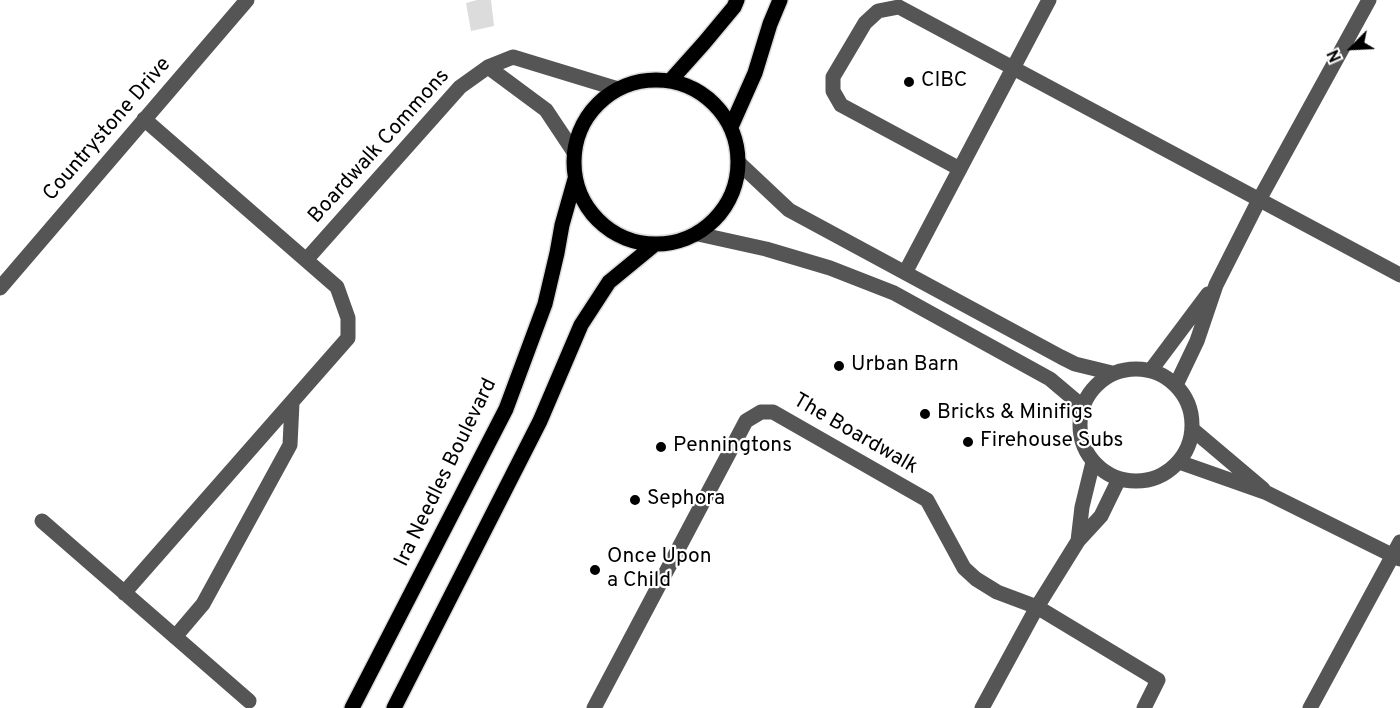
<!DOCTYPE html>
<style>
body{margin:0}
#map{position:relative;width:1400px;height:708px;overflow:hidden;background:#fff;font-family:Overpass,sans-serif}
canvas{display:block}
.north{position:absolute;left:1322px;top:18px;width:60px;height:60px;-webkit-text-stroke:4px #fff;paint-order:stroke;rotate:246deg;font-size:16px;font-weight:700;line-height:24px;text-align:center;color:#000}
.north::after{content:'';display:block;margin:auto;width:21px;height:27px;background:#000;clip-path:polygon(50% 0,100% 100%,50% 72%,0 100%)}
</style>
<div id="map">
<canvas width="1400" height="708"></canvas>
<div class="north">N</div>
</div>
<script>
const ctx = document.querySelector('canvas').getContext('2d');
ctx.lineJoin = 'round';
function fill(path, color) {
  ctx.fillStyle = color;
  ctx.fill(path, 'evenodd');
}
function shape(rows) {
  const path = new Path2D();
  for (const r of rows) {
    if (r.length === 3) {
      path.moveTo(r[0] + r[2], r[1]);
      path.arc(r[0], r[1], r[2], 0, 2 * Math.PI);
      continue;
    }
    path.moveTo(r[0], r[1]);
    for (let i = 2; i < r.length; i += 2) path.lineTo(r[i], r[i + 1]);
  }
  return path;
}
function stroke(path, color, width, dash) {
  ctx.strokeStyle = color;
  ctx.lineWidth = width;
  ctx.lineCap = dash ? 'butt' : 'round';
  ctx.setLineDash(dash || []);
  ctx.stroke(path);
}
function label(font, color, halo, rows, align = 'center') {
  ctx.font = font + ' Overpass,sans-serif';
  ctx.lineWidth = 4.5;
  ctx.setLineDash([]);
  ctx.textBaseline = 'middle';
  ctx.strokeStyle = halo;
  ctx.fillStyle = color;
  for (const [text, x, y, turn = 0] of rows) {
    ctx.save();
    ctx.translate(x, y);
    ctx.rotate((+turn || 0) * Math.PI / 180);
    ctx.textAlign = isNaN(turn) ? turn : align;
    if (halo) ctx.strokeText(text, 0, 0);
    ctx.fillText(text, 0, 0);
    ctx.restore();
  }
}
const green = shape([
 [477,0,491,0,494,26,471,31,466,3]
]);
const minor = shape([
 [488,67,546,110,574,152],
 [739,163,789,210,1061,357,1075,364,1112,373],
 [960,169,841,105,833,91,833,77,865,23,878,11,899,7,1400,275],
 [698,234,766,249,830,268,894,293,1050,379,1082,406],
 [306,260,460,87,488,67,513,57,618,89],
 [906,271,1049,0],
 [0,288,247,0],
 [1136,425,56],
 [1151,370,1208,294],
 [1176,385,1197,341,1216,285,1259,200,1369,0],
 [1192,429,1263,489],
 [1179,462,1267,493,1400,559],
 [42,521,249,701],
 [1078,541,1082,507,1093,462],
 [124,593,348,338,348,318,337,287,144,119],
 [175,637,203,604,290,445,292,403],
 [594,708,746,421,761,412,773,412,927,500,964,568,976,579,997,592,1037,607,1158,680,1144,708],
 [982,708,1037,607,1078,541,1101,516,1119,479],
 [1310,708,1400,542]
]);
const major = shape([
 [656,162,82],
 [670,81,704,43,734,7,737,0],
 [731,127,755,73,770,24,780,0],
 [352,708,506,409,545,304,557,253,562,225,575,179],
 [394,708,540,421,581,325,609,282,654,245]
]);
const markers = [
 [909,82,6,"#000"],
 [839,366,6,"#000"],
 [925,414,6,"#000"],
 [968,442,6,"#000"],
 [661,447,6,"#000"],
 [635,500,6,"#000"],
 [595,570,6,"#000"]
];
const poiNames = [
 ["CIBC",921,82],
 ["Urban Barn",851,366],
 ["Bricks & Minifigs",937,414],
 ["Firehouse Subs",980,442],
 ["Penningtons",673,447],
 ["Sephora",647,500],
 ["Once Upon",607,558],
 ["a Child",607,582]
];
const streetNames = [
 ["Countrystone Drive",108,130,-49],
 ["Boardwalk Commons",380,147,-48],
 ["The Boardwalk",855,435,30],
 ["Ira Needles Boulevard",447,473,-64]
];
fill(green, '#dcdcdc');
stroke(major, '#dbdbdb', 18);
stroke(minor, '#555', 15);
stroke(major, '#000', 15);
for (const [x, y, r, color] of markers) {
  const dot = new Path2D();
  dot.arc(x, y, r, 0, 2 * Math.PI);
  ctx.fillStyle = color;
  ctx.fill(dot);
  stroke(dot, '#fff', 2);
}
label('21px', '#000', '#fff', poiNames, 'left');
label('21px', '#000', '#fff', streetNames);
</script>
